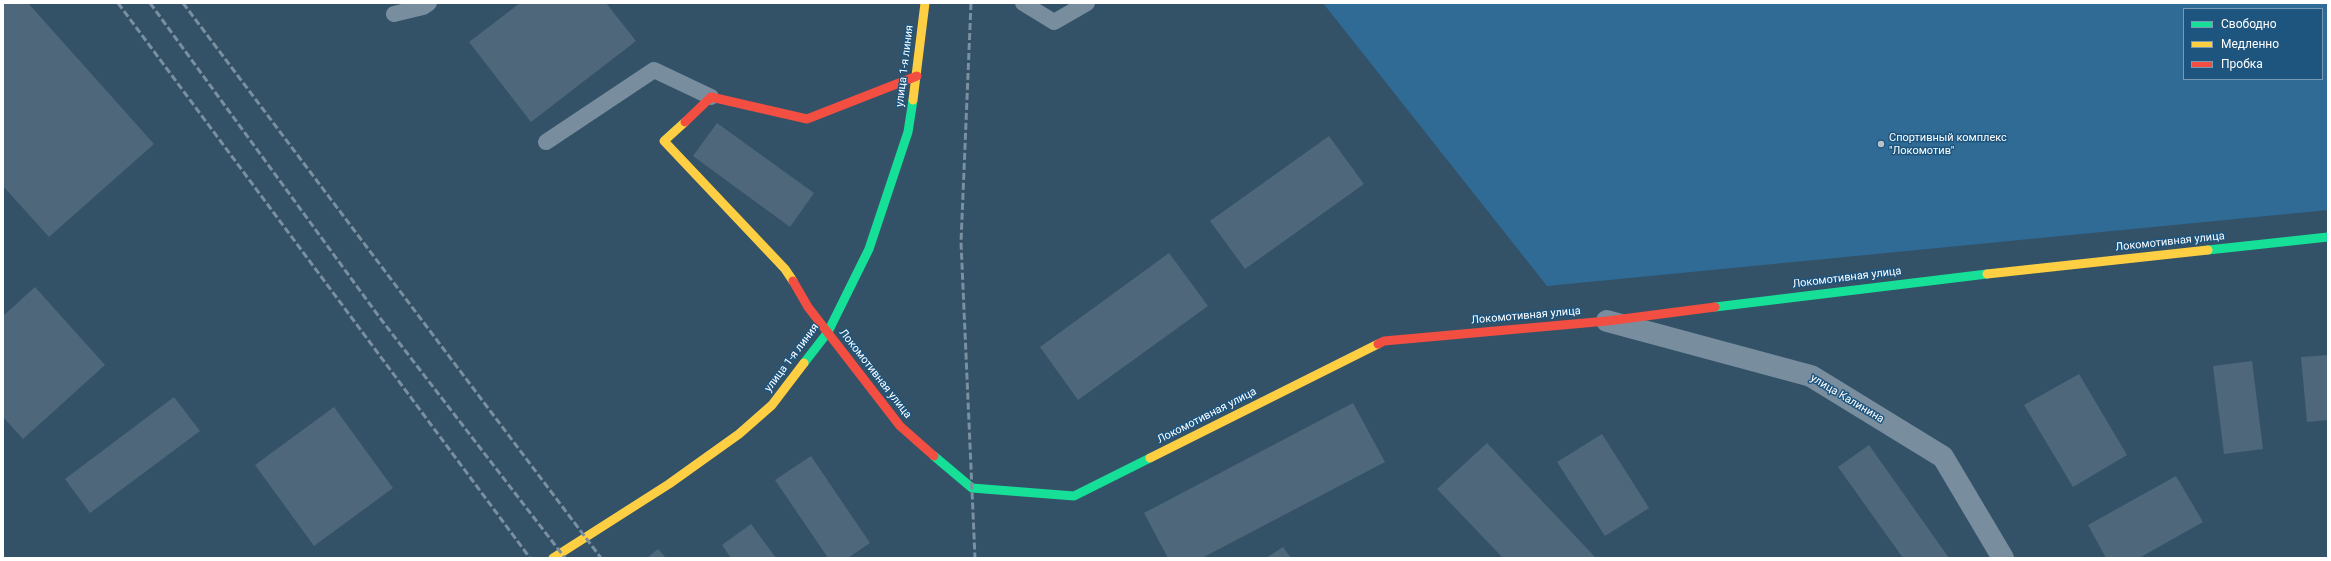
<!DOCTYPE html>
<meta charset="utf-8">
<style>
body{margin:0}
#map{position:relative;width:2331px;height:561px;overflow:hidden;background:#335268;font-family:Roboto,sans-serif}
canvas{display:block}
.frame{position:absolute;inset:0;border:4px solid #fff;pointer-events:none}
.legend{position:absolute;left:2183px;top:8px;width:140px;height:72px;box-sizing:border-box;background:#1d557e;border:1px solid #7799b2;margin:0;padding:5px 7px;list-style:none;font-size:12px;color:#fff}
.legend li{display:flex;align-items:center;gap:8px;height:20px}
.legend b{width:20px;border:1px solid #7799b2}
</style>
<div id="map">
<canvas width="2331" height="561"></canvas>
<div class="frame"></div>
<ul class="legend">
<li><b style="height:5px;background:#16e098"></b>Свободно</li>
<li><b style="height:5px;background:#ffcf43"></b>Медленно</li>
<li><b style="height:5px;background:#f24e42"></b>Пробка</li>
</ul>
</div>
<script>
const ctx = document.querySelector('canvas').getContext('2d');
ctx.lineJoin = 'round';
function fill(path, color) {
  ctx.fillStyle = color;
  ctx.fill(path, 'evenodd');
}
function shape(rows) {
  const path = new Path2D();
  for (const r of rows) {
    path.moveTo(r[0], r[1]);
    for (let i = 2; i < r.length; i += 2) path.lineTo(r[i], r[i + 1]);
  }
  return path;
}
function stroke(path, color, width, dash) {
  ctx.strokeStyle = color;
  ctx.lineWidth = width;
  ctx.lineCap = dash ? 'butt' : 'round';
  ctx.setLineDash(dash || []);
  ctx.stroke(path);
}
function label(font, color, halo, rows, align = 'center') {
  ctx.font = font + ' Roboto,sans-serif';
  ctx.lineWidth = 3;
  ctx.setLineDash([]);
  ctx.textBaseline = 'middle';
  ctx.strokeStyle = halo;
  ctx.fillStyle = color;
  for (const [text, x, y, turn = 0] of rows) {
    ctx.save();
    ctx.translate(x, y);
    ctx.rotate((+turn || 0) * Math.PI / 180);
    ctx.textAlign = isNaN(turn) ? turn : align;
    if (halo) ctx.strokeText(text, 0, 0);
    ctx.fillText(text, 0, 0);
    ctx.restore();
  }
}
const green = shape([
 [1323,3,2328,3,2328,210,1547,286],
 [2184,9,2322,9,2322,79,2184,79]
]);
const building = shape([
 [3,3,28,3,154,144,49,237,3,186],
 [520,3,606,3,636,41,531,122,469,42],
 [717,123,814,193,790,227,693,156],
 [1329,136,1364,184,1245,269,1210,221],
 [1169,253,1208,306,1078,400,1040,347],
 [35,287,105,365,23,439,3,417,3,316],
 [2328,355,2328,420,2307,422,2301,357],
 [2252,361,2263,449,2224,454,2213,366],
 [2079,374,2127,455,2073,487,2024,405],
 [174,397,200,431,90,513,65,479],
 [1353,403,1385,462,1202,558,1168,558,1144,513],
 [334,407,393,488,314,546,255,465],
 [1602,434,1649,508,1605,536,1557,462],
 [1487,443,1596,558,1503,558,1437,489],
 [1869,445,1949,558,1903,558,1838,467],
 [811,456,870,543,848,558,828,558,775,480],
 [2176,476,2203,522,2139,558,2106,558,2088,525],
 [751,524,776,558,731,558,722,545],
 [1283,547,1291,558,1266,558],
 [658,549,666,558,647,558]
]);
const lane = shape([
 [1023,3,1054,22,1087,3],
 [394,14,423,7,429,3],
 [546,142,654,70,711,97]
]);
const street = shape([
 [1607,321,1811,376,1943,457,2003,558]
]);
const fast = shape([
 [2208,250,2328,237],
 [1715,307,1987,274],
 [804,363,828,332,869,249,908,132,913,100],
 [934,456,972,488,1074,496,1150,458]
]);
const slow = shape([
 [913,100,925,3],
 [685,122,664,141,785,269,793,281],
 [1987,274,2208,250],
 [1150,458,1378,344],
 [553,558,669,484,739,434,772,405,804,363]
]);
const jam = shape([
 [685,122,711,97,807,119,917,76],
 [793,281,808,307,900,426,934,456],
 [1378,344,1384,341,1607,321,1715,307]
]);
const rail = shape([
 [118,3,530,558],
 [150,3,380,318,565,558],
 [183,3,601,558],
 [971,3,961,242,975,558]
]);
const markers = [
 [1881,144,4,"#b8c2ca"]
];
const streetNames = [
 ["улица 1-я линия",905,66,-83],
 ["Локомотивная улица",2170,242,-6],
 ["Локомотивная улица",1847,278,-7],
 ["Локомотивная улица",1526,316,-5],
 ["улица 1-я линия",792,358,-53],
 ["Локомотивная улица",875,374,52],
 ["улица Калинина",1847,399,31],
 ["Локомотивная улица",1207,416,-27]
];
const poiNames = [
 ["Спортивный комплекс",1889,138],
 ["\"Локомотив\"",1889,151]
];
fill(green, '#306b96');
fill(building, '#4e677a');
stroke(lane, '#788e9f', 16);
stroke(street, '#788e9f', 22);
stroke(fast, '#16e098', 9);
stroke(slow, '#ffcf43', 9);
stroke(jam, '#f24e42', 9);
stroke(rail, '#7a8f9f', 3, [7, 3]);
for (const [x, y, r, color] of markers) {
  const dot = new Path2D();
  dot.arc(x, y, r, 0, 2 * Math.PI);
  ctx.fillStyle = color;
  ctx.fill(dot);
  stroke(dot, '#1d557e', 1.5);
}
label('11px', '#fff', '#1d557e', streetNames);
label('11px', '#fff', '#1d557e', poiNames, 'left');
</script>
